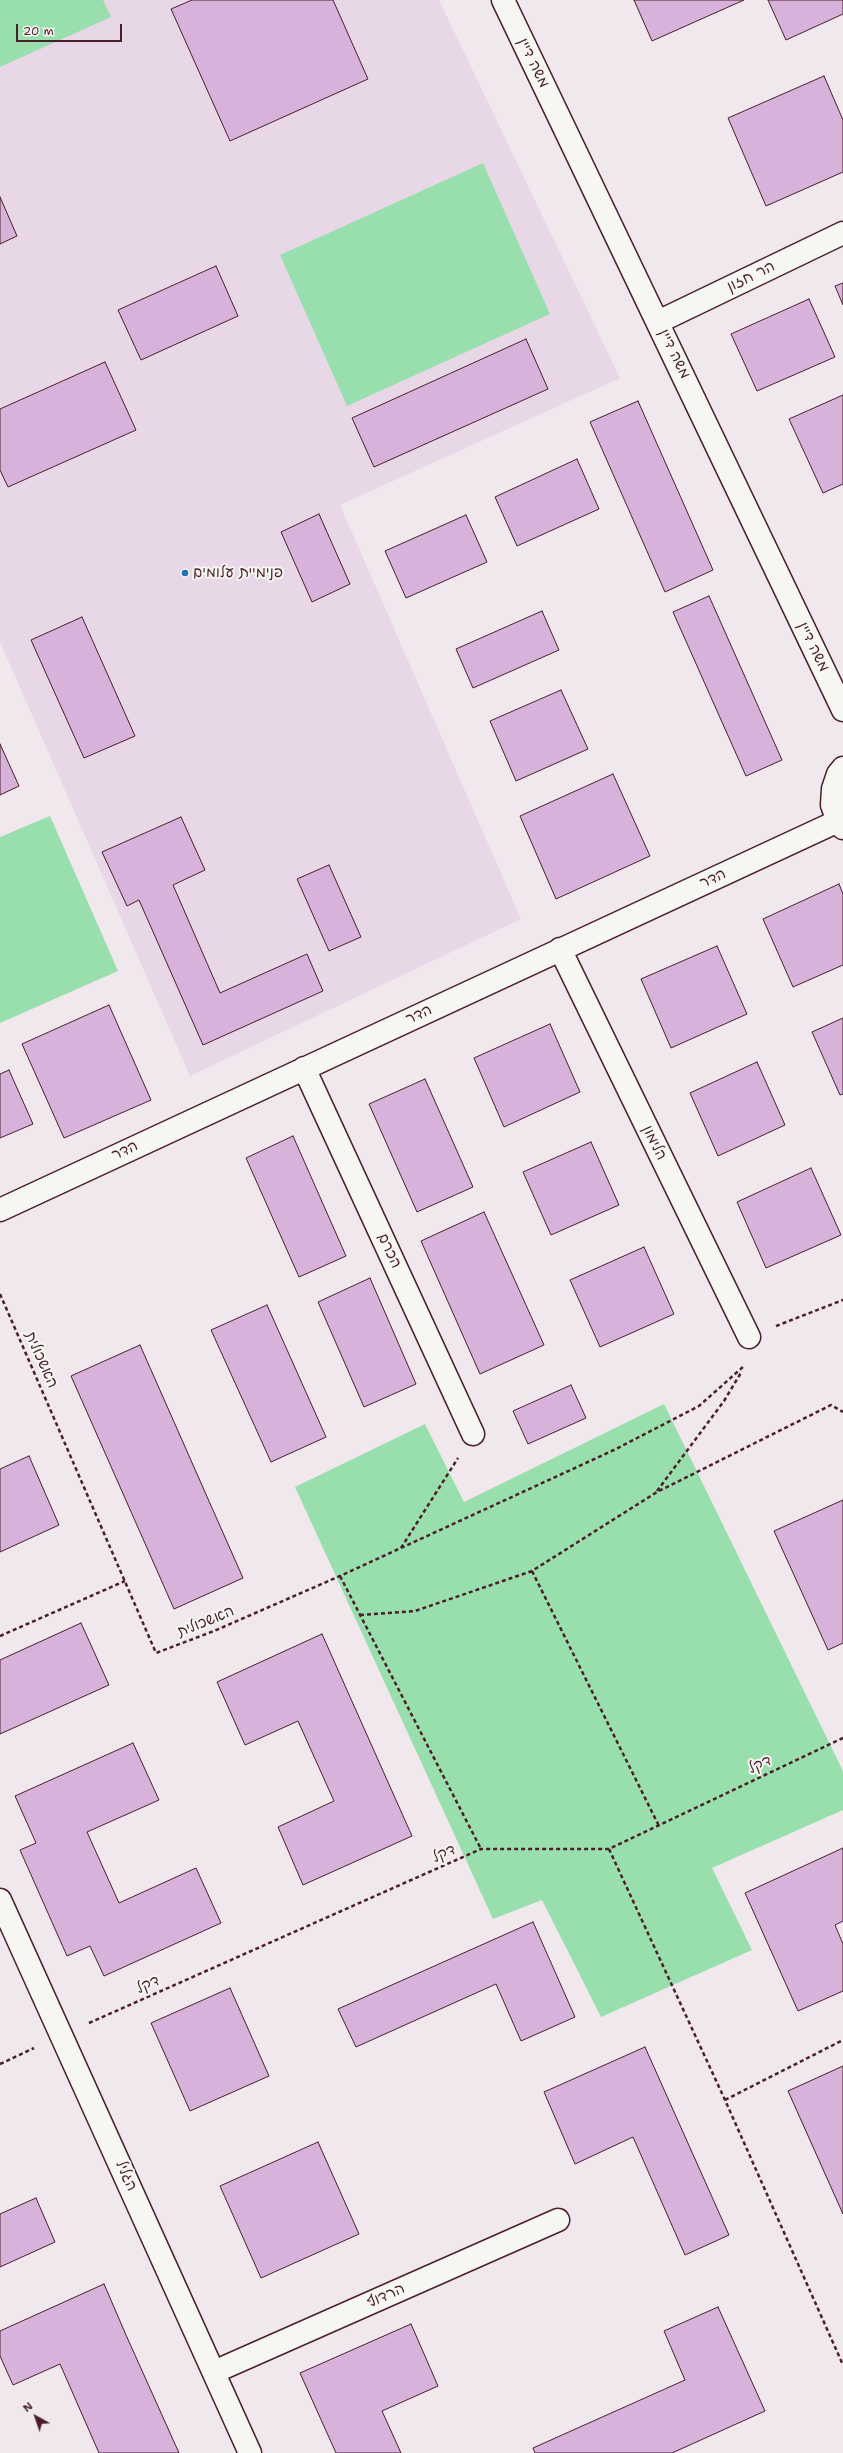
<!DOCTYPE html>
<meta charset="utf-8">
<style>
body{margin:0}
#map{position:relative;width:843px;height:2453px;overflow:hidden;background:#f0e8ed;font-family:"Shantell Sans",sans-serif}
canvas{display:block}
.north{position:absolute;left:16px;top:2397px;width:40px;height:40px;-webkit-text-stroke:3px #f6f6f2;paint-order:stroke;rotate:320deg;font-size:11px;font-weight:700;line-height:16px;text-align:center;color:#4a1f2b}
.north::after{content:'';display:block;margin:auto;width:14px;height:18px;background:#4a1f2b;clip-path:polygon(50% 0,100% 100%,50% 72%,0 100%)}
.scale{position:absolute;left:16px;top:24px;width:106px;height:18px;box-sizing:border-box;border:2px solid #4a1f2b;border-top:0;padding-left:5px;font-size:12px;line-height:14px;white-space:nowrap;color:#4a1f2b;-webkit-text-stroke:3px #f6f6f2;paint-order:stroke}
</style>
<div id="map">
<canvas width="843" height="2453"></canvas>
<div class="north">N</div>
<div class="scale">20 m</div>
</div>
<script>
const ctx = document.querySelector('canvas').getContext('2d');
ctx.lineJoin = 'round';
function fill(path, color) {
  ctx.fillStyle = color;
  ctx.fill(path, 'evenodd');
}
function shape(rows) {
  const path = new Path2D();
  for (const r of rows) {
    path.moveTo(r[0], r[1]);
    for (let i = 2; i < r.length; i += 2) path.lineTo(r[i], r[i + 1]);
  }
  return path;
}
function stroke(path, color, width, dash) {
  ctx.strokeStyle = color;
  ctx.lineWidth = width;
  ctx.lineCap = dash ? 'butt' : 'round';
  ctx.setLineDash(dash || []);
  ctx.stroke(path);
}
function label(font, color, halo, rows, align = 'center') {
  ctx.font = font + ' "Shantell Sans","Playpen Sans Hebrew",sans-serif';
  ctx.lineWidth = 4;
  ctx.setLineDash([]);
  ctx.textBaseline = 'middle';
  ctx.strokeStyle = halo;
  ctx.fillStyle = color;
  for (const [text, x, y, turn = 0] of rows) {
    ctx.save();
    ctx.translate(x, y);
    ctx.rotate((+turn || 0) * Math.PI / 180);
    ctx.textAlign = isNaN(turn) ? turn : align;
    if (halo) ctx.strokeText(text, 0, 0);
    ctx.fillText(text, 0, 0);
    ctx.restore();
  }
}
const built = shape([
 [0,0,439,0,620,378,340,505,521,919,190,1076,0,642]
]);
const green = shape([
 [0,0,103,0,111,17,0,67],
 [483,163,550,314,347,406,280,255],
 [50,816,118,971,0,1023,0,837],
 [664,1404,843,1771,843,1810,712,1868,752,1950,601,2017,542,1900,493,1919,295,1487,425,1424,464,1502]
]);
const building = shape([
 [192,0,333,0,368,79,230,141,171,9,192,0],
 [634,0,744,0,652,41,634,0],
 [768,0,843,0,843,14,786,40,768,0],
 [824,76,843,120,843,172,766,206,728,118,824,76],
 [0,197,17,236,0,244,0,197],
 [216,266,238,316,141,360,118,310,216,266],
 [843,283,843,305,835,286,843,283],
 [809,299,835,357,757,391,731,334,809,299],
 [526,339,548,389,374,467,352,418,526,339],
 [105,362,136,430,8,487,0,470,0,409,105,362],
 [843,395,843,484,823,493,789,419,843,395],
 [638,401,713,570,665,592,590,422,638,401],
 [577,459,599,509,517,546,495,497,577,459],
 [319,514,350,584,312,602,281,532,319,514],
 [466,515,487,562,406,598,385,551,466,515],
 [709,596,782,760,746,776,673,612,709,596],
 [542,611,559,650,473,688,456,649,542,611],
 [82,617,135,736,84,758,31,640,82,617],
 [561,690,588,749,516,781,490,721,561,690],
 [0,744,19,786,0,795,0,744],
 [613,774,650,856,556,899,520,816,613,774],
 [181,817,205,870,173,885,220,993,307,954,323,991,203,1045,139,900,127,906,102,852,181,817],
 [329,865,361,937,329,951,297,879,329,865],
 [839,884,843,894,843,965,793,987,763,919,839,884],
 [717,946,747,1014,671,1048,641,979,717,946],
 [109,1005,151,1100,64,1138,22,1044,109,1005],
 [843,1018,843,1094,840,1095,812,1032,843,1018],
 [550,1024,580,1092,504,1127,474,1058,550,1024],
 [757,1062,785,1125,718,1156,690,1093,757,1062],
 [9,1070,33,1124,0,1138,0,1074,9,1070],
 [425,1079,473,1187,417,1212,369,1104,425,1079],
 [293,1136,346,1256,299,1277,246,1158,293,1136],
 [591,1142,619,1205,551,1235,523,1172,591,1142],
 [811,1168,841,1235,766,1268,737,1202,811,1168],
 [484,1212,544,1345,480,1374,421,1241,484,1212],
 [644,1247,674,1314,600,1347,570,1280,644,1247],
 [370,1278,416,1384,364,1407,318,1302,370,1278],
 [267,1305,326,1437,271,1462,211,1330,267,1305],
 [140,1345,243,1578,174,1609,71,1376,140,1345],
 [571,1385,586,1418,528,1444,513,1411,571,1385],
 [29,1456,59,1525,0,1552,0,1469,29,1456],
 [843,1500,843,1643,828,1650,774,1531,843,1500],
 [81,1623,109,1685,0,1734,0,1660,81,1623],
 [322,1634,412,1836,303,1885,278,1827,334,1801,298,1721,245,1745,217,1682,322,1634],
 [133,1743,159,1800,87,1832,119,1903,196,1868,221,1923,104,1976,90,1946,67,1956,20,1850,36,1843,15,1796,133,1743],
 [843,1848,843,1921,835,1925,843,1944,843,1991,798,2011,745,1893,843,1848],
 [533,1922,575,2017,521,2041,496,1984,356,2047,338,2009,533,1922],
 [230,1988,269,2076,190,2111,151,2023,230,1988],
 [645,2047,729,2235,685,2255,633,2137,575,2164,544,2092,645,2047],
 [843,2066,843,2214,788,2091,843,2066],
 [318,2142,359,2234,261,2278,220,2186,318,2142],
 [36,2198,55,2242,0,2267,0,2214,36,2198],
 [104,2284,126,2335,179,2453,99,2453,60,2364,13,2385,0,2356,0,2331,104,2284],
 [718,2307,765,2411,672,2453,535,2453,533,2448,685,2380,664,2331,718,2307],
 [411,2324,438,2386,382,2411,401,2453,336,2453,300,2373,411,2324]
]);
const path = shape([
 [0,1294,156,1653,214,1631,340,1576,614,1450,699,1406,744,1366],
 [776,1326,843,1300],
 [657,1491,724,1401,742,1371],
 [401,1548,458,1458],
 [532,1571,659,1826],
 [340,1576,481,1849],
 [360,1615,415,1611,532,1571,657,1492,831,1405,843,1412],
 [0,1636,125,1581],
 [609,1849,725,2100,843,2365],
 [89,2023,481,1849,609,1849,843,1738],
 [0,2064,34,2048],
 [725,2100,843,2040]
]);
const minor = shape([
 [503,0,843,710],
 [658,322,843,233],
 [843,768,838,774,833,789,832,805,838,821,843,828],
 [560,949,749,1337],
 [304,1068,473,1434],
 [0,1210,838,821],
 [0,1900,250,2453],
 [214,2372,558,2220]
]);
const markers = [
 [185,573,4,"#1f6fb2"]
];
const streetNames = [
 ["משה דיין",533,63,64],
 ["הר חזון",751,277,-26],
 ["משה דיין",674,354,64],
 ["משה דיין",813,647,64],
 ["הדר",713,879,-25],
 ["הדר",419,1015,-25],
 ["הלימון",654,1143,64],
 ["הדר",125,1151,-25],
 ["הכרם",389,1251,65],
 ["האשכולית",41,1360,66],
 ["האשכולית",206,1622,-22],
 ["דקל",760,1765,-25],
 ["דקל",444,1854,-24],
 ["דקל",148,1985,-24],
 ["הגליל",126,2176,66],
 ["הרדוף",386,2296,-24]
];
const poiNames = [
 ["פנימיית עלומים",193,573]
];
fill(built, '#e8d8e7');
fill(green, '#99dfad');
fill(building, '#d7b2da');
stroke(building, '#4a1f2b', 1);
stroke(minor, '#4a1f2b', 25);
stroke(path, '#4a1f2b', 2.5, [4, 3]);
stroke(minor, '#f6f6f2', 22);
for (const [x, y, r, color] of markers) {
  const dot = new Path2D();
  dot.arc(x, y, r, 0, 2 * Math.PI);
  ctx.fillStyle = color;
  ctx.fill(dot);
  stroke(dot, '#f6f6f2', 1.5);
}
label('15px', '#4a1f2b', '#f6f6f2', streetNames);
label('15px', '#4a1f2b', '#f6f6f2', poiNames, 'left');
</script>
